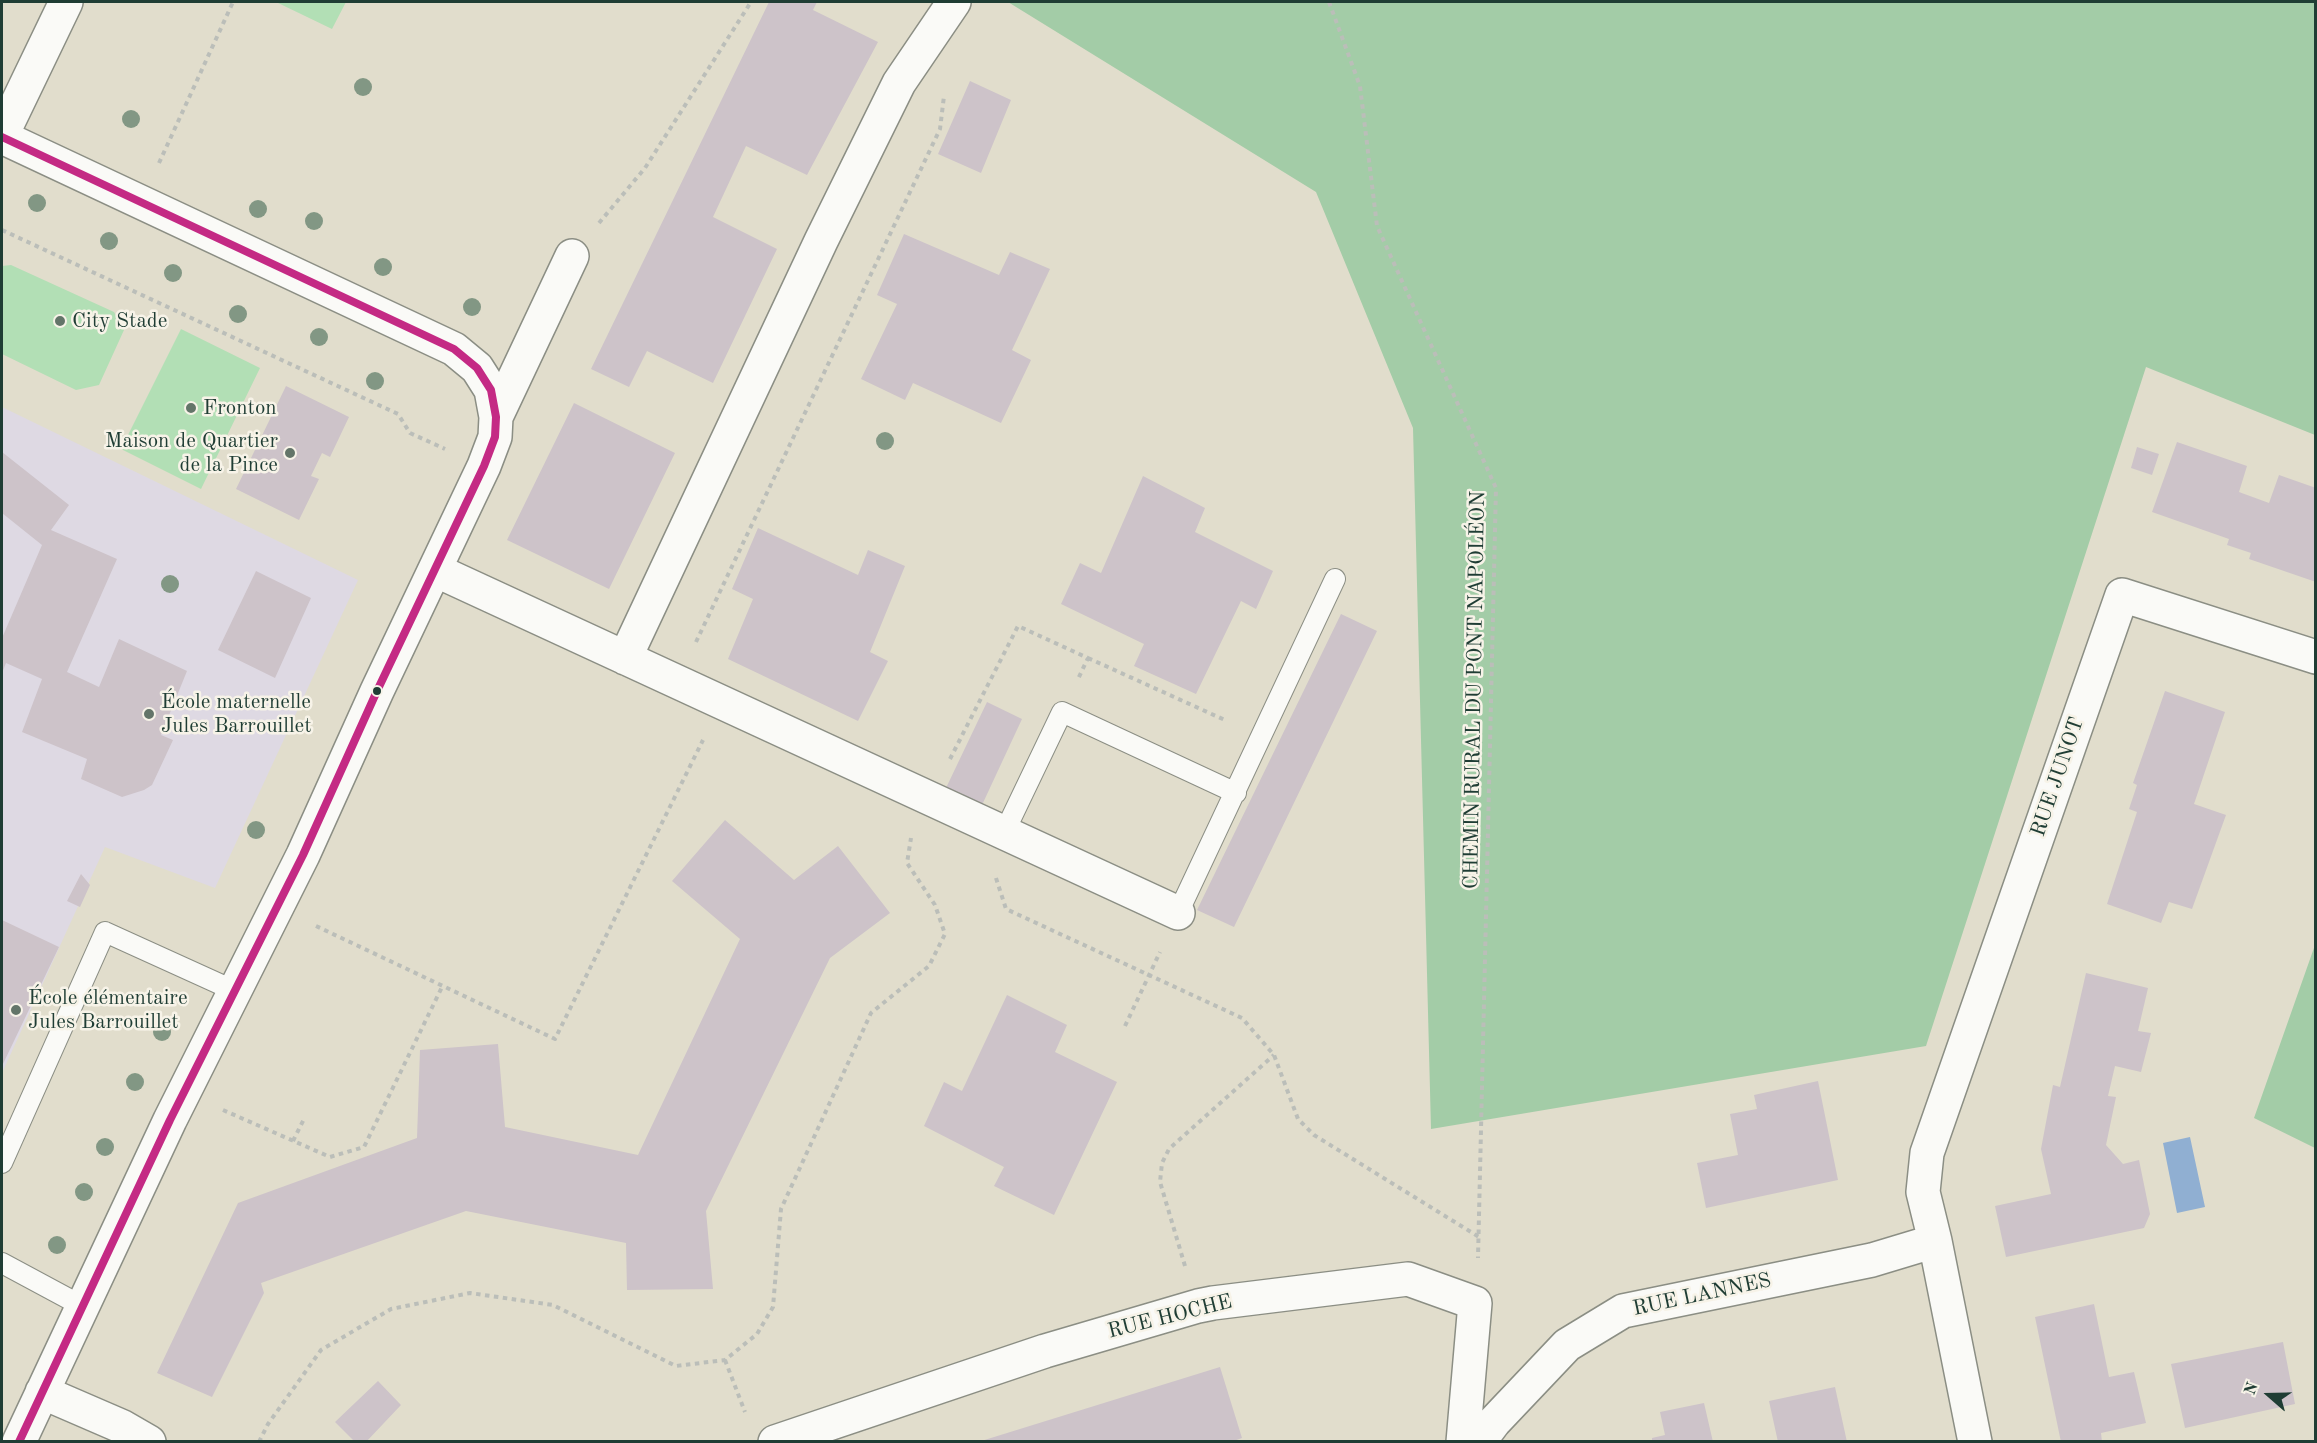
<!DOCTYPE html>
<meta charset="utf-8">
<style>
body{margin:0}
#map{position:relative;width:2317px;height:1443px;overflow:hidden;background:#e1ddcc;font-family:"Old Standard TT",serif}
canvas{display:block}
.frame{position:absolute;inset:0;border:3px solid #1f3d34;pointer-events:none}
.north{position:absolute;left:2239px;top:1365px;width:60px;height:60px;-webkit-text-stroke:4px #f7f3e8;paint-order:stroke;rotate:290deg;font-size:16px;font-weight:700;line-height:24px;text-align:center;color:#1f3d34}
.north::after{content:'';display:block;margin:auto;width:21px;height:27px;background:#1f3d34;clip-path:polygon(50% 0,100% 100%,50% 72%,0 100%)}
</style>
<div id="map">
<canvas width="2317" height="1443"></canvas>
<div class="frame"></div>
<div class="north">N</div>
</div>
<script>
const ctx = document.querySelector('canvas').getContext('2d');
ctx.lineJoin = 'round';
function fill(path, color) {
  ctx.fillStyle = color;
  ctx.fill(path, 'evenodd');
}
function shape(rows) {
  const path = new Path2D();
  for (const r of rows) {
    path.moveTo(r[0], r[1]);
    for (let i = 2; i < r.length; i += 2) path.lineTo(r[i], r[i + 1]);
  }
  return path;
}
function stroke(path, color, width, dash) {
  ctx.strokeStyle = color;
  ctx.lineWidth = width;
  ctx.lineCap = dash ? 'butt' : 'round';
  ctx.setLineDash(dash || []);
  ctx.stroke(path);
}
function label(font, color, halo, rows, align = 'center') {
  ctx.font = font + ' "Old Standard TT",serif';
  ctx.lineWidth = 5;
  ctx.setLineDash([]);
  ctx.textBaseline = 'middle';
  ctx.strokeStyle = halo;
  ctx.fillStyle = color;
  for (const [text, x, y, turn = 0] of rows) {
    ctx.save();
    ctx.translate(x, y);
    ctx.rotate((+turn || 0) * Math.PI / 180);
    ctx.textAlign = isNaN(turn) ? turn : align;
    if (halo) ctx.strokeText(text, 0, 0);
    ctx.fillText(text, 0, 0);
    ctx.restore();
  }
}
const built = shape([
 [2,407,358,580,215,888,105,847,2,1073]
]);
const green = shape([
 [276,2,346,2,332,29],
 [11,265,114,312,124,330,99,385,76,390,2,354,2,266],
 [181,329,260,368,201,489,121,449]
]);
const forest = shape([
 [1008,2,2315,2,2315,435,2146,367,1926,1046,1431,1129,1413,428,1316,192],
 [2315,945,2315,1148,2254,1118]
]);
const water = shape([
 [2190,1137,2205,1207,2177,1213,2163,1143]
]);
const building = shape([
 [769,2,817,2,813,10,878,42,807,175,746,146,713,217,777,249,713,383,647,351,629,387,591,369],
 [970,81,1011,100,981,173,938,154],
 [904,234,999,275,1010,252,1050,269,1012,350,1031,360,1001,423,913,383,905,400,861,379,897,304,877,295],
 [286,386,349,417,330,457,322,453,311,476,319,479,299,520,236,489],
 [574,403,675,453,609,589,507,540],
 [2177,442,2247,466,2239,492,2269,503,2279,475,2316,488,2316,582,2249,559,2251,553,2227,545,2229,539,2152,512],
 [2137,447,2159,454,2152,475,2131,468],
 [2,452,69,505,51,530,117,559,67,672,99,687,119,639,187,671,161,735,173,740,152,785,144,790,122,797,81,779,87,759,22,732,42,679,6,663,2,673,2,638,42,545,2,513],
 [1143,476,1205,508,1195,532,1273,571,1256,609,1241,601,1196,694,1134,666,1144,644,1061,604,1080,563,1101,573],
 [758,528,858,575,868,550,905,566,870,652,888,661,858,721,728,659,753,599,732,589],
 [256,571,311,598,275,678,218,650],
 [1341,614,1377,631,1234,927,1197,910],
 [2165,691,2225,712,2194,804,2226,815,2192,909,2169,902,2161,923,2107,904,2137,812,2129,809,2137,785,2133,783],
 [987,702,1022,719,982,805,946,788],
 [725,820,794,880,838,846,890,913,830,958,706,1211,713,1289,627,1290,626,1243,466,1211,261,1283,264,1293,212,1397,157,1373,238,1203,417,1138,420,1050,498,1044,505,1127,638,1155,740,939,672,881],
 [81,874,90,885,80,907,67,901],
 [2,920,59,947,2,1066],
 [2086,973,2148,988,2138,1031,2151,1033,2141,1072,2115,1066,2108,1096,2116,1097,2106,1145,2123,1164,2139,1160,2150,1214,2144,1228,2006,1257,1995,1206,2051,1194,2041,1149,2053,1085,2060,1087],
 [1007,995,1067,1025,1055,1052,1117,1082,1054,1215,994,1186,1004,1167,924,1126,944,1082,962,1091],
 [1818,1081,1838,1180,1706,1208,1697,1163,1738,1155,1730,1114,1757,1109,1754,1095],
 [2094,1304,2109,1377,2134,1372,2146,1423,2101,1433,2102,1442,2061,1442,2035,1317],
 [2283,1342,2295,1404,2185,1428,2171,1364],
 [1220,1367,1242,1438,1231,1442,978,1442],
 [378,1381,401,1405,366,1442,355,1442,335,1422],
 [1835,1387,1847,1442,1778,1442,1769,1401],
 [1704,1403,1713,1442,1652,1442,1652,1438,1665,1435,1660,1412]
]);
const path = shape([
 [1329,2,1360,86,1377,226,1496,488,1478,1258],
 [159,163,233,2],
 [599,223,645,168,751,2],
 [2,230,398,414,410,433,445,449],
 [696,642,940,129,944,96],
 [1088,658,1227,721],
 [950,759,1018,626,1088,658,1078,679],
 [996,878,1006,909,1242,1018,1274,1055,1298,1119,1314,1135,1479,1237],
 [316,926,555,1039,703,740],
 [1125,1026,1160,952],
 [223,1110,330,1157,364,1147,443,985],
 [293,1141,304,1119],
 [1185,1266,1160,1182,1162,1163,1169,1149,1274,1055],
 [725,1360,745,1412],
 [259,1442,268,1424,321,1350,391,1309,470,1293,553,1305,676,1366,725,1360,757,1334,773,1307,781,1209,871,1013,929,966,945,934,935,905,907,863,911,838]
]);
const service = shape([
 [1004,833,1062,712,1236,793],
 [1178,913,1335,579],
 [2,1163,105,932,235,991],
 [2,1263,82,1306]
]);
const minor = shape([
 [2,135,66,2],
 [2,137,454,349,477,368,491,390,496,417],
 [435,570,1178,913],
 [625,658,821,241,899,83,954,2],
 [42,1392,123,1427,149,1442],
 [19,1442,170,1120,303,855,377,691,484,466,495,437,496,417,572,256],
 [775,1442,1045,1351,1198,1306,1213,1303,1408,1279,1475,1303,1463,1442],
 [1479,1442,1494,1422,1567,1345,1623,1311,1872,1260,1935,1241],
 [1975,1442,1935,1241,1923,1192,1927,1153,2122,595,2316,657]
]);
const bus1 = shape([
 [2,137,454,349,477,368,491,390,496,417,495,437,484,466,377,691,303,855,170,1120,19,1442]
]);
const trees = [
 [363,87],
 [131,119],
 [37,203],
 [258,209],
 [314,221],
 [109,241],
 [383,267],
 [173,273],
 [472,307],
 [238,314],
 [319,337],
 [375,381],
 [885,441],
 [170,584],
 [256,830],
 [162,1032],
 [135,1082],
 [105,1147],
 [84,1192],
 [57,1245]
];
const markers = [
 [60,321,6,"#637569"],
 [191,408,6,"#637569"],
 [290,453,6,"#637569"],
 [377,691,5,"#1f3d34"],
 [149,714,6,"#637569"],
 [16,1010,6,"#637569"]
];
const poiNames = [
 ["City Stade",72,321],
 ["Fronton",203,408],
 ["Maison de Quartier",278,441,"right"],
 ["de la Pince",278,465,"right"],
 ["École maternelle",161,702],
 ["Jules Barrouillet",161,726],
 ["École élémentaire",28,998],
 ["Jules Barrouillet",28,1022]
];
const streetNames = [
 ["CHEMIN RURAL DU PONT NAPOLÉON",1475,690,-89],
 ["RUE JUNOT",2058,777,-71],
 ["RUE LANNES",1702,1295,-12],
 ["RUE HOCHE",1170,1317,-14]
];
fill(built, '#ded9e3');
fill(green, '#b2dfb5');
fill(forest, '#a3cca7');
fill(water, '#90afd2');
fill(building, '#cdc3c9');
stroke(service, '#8b8e84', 22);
stroke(minor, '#8b8e84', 36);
stroke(path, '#bbbeb9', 4, [4.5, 4.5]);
stroke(service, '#fafaf7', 20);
stroke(minor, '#fafaf7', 33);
stroke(bus1, '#c42a84', 8);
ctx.fillStyle = '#829784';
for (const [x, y] of trees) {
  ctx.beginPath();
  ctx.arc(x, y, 9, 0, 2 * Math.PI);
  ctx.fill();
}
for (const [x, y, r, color] of markers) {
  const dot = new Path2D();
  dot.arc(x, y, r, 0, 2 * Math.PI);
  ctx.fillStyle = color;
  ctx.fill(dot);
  stroke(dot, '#f7f3e8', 2);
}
label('21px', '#1f3d34', '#f7f3e8', poiNames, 'left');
label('21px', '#1f3d34', '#f7f3e8', streetNames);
</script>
